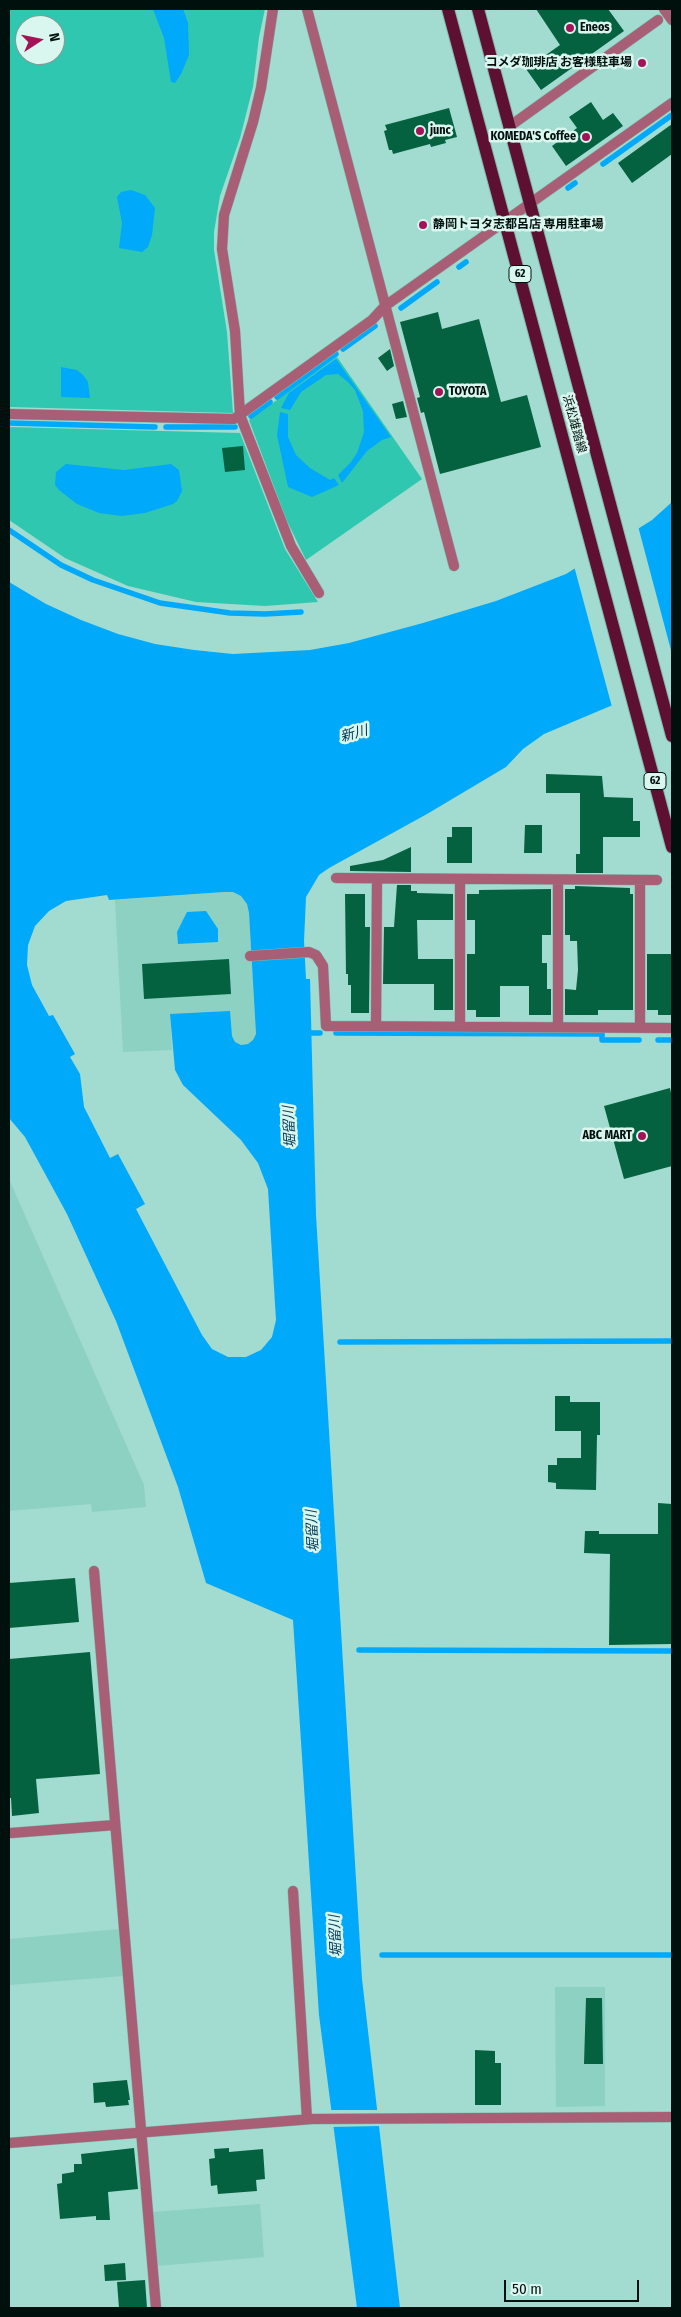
<!DOCTYPE html>
<meta charset="utf-8">
<style>
body{margin:0}
#map{position:relative;width:681px;height:2317px;overflow:hidden;background:#a2dbcf;font-family:"Fira Sans Condensed",sans-serif}
canvas{display:block}
.frame{position:absolute;inset:0;border:10px solid #00100c;pointer-events:none}
.north{position:absolute;left:15px;top:15px;width:50px;height:50px;box-sizing:border-box;background:#d9f6ef;border:1px solid #829a94;border-radius:50%;rotate:79deg;font-size:14px;font-weight:700;line-height:20px;text-align:center;color:#00100c}
.north::after{content:'';display:block;margin:auto;width:18px;height:22px;background:#a31356;clip-path:polygon(50% 0,100% 100%,50% 72%,0 100%)}
.scale{position:absolute;left:504px;top:2280px;width:135px;height:22px;box-sizing:border-box;border:2px solid #00100c;border-top:0;padding-left:6px;font-size:15px;line-height:18px;white-space:nowrap;color:#00100c;-webkit-text-stroke:4px #d9f6ef;paint-order:stroke}
</style>
<div id="map">
<canvas width="681" height="2317"></canvas>
<div class="frame"></div>
<div class="north">N</div>
<div class="scale">50 m</div>
</div>
<script>
const ctx = document.querySelector('canvas').getContext('2d');
ctx.lineJoin = 'round';
function fill(path, color) {
  ctx.fillStyle = color;
  ctx.fill(path, 'evenodd');
}
function shape(rows) {
  const path = new Path2D();
  for (const r of rows) {
    path.moveTo(r[0], r[1]);
    for (let i = 2; i < r.length; i += 2) path.lineTo(r[i], r[i + 1]);
  }
  return path;
}
function stroke(path, color, width, dash) {
  ctx.strokeStyle = color;
  ctx.lineWidth = width;
  ctx.lineCap = dash ? 'butt' : 'round';
  ctx.setLineDash(dash || []);
  ctx.stroke(path);
}
function label(font, color, halo, rows, align = 'center') {
  ctx.font = font + ' "Fira Sans Condensed","Noto Sans JP",sans-serif';
  ctx.lineWidth = 5;
  ctx.setLineDash([]);
  ctx.textBaseline = 'middle';
  ctx.strokeStyle = halo;
  ctx.fillStyle = color;
  for (const [text, x, y, turn = 0] of rows) {
    ctx.save();
    ctx.translate(x, y);
    ctx.rotate((+turn || 0) * Math.PI / 180);
    ctx.textAlign = isNaN(turn) ? turn : align;
    if (halo) ctx.strokeText(text, 0, 0);
    ctx.fillText(text, 0, 0);
    ctx.restore();
  }
}
const built = shape([
 [224,892,233,892,241,896,247,904,249,913,256,1034,253,1040,248,1044,241,1045,235,1042,232,1036,170,1014,172,1050,123,1052,115,900],
 [9,1179,144,1485,146,1507,92,1512,91,1504,9,1511],
 [120,1929,124,1976,9,1985,9,1939],
 [555,1987,605,1987,605,2106,556,2107],
 [260,2204,264,2257,156,2266,152,2212]
]);
const green = shape([
 [9,9,265,9,259,37,253,87,240,138,220,196,214,232,214,250,227,332,233,413,9,407],
 [25,25,55,25,55,55,25,55],
 [337,357,422,479,306,560,286,519,249,420],
 [9,427,240,433,285,549,318,602,265,606,196,602,128,586,65,558,9,520]
]);
const water = shape([
 [153,9,183,9,188,23,189,55,181,74,175,83,171,82,164,38],
 [131,190,145,195,155,208,152,235,148,247,142,252,119,248,122,223,117,197,121,192],
 [336,359,391,437,382,440,367,451,342,483,338,475,351,462,357,453,364,432,363,411,355,390,348,382,338,374,326,375,301,392,290,410,281,408,289,393],
 [61,367,77,370,83,375,88,382,90,398,61,397],
 [280,412,288,414,288,437,296,455,310,468,330,480,334,478,339,485,312,497,288,487,277,435],
 [66,464,124,470,171,464,179,470,182,491,177,501,173,504,145,513,122,516,99,513,77,504,59,490,55,485,56,472],
 [672,502,672,680,544,734,523,749,506,767,427,814,329,868,319,875,306,897,304,941,306,979,310,979,316,1215,362,1979,400,2308,357,2308,319,2015,293,1620,206,1583,178,1487,116,1321,67,1214,25,1137,9,1118,9,582,46,604,81,620,118,634,155,644,194,650,233,654,310,650,349,643,423,623,496,601,566,574,652,520],
 [224,892,233,892,241,896,247,904,249,913,256,1034,253,1040,248,1044,241,1045,235,1042,232,1036,230,1011,170,1014,175,1070,183,1085,241,1140,258,1163,268,1189,276,1320,272,1337,261,1350,246,1357,228,1357,212,1349,202,1335,136,1209,145,1204,118,1154,110,1158,84,1107,80,1074,70,1057,75,1054,53,1015,49,1016,32,985,27,965,28,945,35,926,49,911,66,901,107,895,109,900],
 [206,911,218,929,218,942,178,944,177,932,187,912]
]);
const pier = shape([
 [638,526,672,654,672,682,612,707,574,566],
 [328,2110,378,2110,380,2126,330,2127]
]);
const stream = shape([
 [603,164,672,115],
 [568,188,575,183],
 [459,267,466,262],
 [401,308,437,282],
 [343,349,375,326],
 [277,397,336,354],
 [251,416,270,402],
 [9,423,155,427],
 [166,427,235,427],
 [9,530,61,565,93,580,160,603,230,613,265,614,301,612],
 [304,1033,320,1033],
 [336,1033,602,1034,602,1040,639,1040],
 [658,1040,672,1040],
 [340,1342,672,1341],
 [359,1650,672,1651],
 [382,1955,672,1955]
]);
const building = shape([
 [536,9,608,9,624,31,541,90,526,69,560,45],
 [591,102,603,120,613,113,623,126,566,166,552,146,577,128,569,117],
 [449,108,457,137,445,140,446,143,431,147,430,144,393,154,392,150,389,150,384,131,387,130,385,125],
 [672,124,672,154,632,183,618,163],
 [438,312,442,329,479,319,501,402,527,395,541,447,440,474,424,412,421,413,417,398,420,397,400,322],
 [390,349,394,366,387,371,378,358],
 [403,401,407,417,396,419,392,404],
 [243,446,245,470,225,472,222,448],
 [546,774,602,776,604,797,633,798,633,821,640,821,640,837,603,837,603,873,576,873,576,854,580,854,580,793,546,793],
 [525,825,542,825,542,853,524,853],
 [452,827,472,827,472,863,447,863,447,837,452,837],
 [411,847,411,872,350,871,350,866,383,860],
 [397,885,411,885,411,891,417,891,417,893,453,894,453,920,417,920,418,959,453,959,453,1010,434,1010,434,984,383,984,384,927,394,927],
 [575,886,630,888,630,894,633,894,633,1010,598,1010,598,1015,565,1015,565,989,576,990,578,970,577,941,570,941,570,935,565,935,565,889,575,889],
 [551,889,551,935,542,935,542,963,547,963,547,989,551,989,551,1015,529,1015,529,986,500,986,500,1017,476,1017,476,1010,467,1010,467,954,475,954,475,920,467,920,467,894,479,894,479,890],
 [345,894,365,894,365,927,370,927,369,1013,351,1013,351,985,348,985,348,974,346,974],
 [647,954,672,954,672,1015,658,1015,658,1010,647,1010],
 [229,959,231,994,144,999,142,964],
 [670,1088,672,1098,672,1166,624,1179,604,1106],
 [555,1396,570,1396,570,1402,600,1402,600,1435,597,1435,596,1490,556,1489,556,1483,548,1482,548,1465,557,1465,557,1458,581,1458,581,1431,555,1431],
 [658,1503,672,1504,672,1644,609,1645,610,1554,584,1553,585,1531,599,1531,599,1534,658,1534],
 [75,1578,79,1622,9,1628,9,1583],
 [90,1652,100,1774,36,1779,39,1813,12,1816,11,1798,9,1798,9,1659],
 [586,1998,602,1998,603,2064,584,2064],
 [475,2050,495,2051,495,2063,501,2063,501,2105,475,2105],
 [127,2080,130,2100,128,2100,129,2105,106,2107,105,2102,94,2103,93,2083],
 [134,2148,138,2189,108,2192,110,2220,96,2220,96,2216,60,2219,57,2184,62,2183,62,2174,74,2172,74,2164,82,2164,81,2154],
 [229,2148,229,2152,263,2149,265,2179,256,2180,257,2191,218,2194,217,2185,211,2186,209,2159,215,2158,214,2149],
 [125,2263,126,2280,105,2281,104,2265],
 [145,2280,147,2308,119,2308,117,2282]
]);
const service = shape([
 [510,126,658,20]
]);
const minor = shape([
 [273,9,261,88,253,122,224,215,222,249,235,331,240,415,291,546,319,593],
 [307,9,454,566],
 [664,9,672,20],
 [9,414,234,419,372,320,385,306,672,103],
 [336,878,657,880],
 [250,956,309,952,316,955,323,966,326,1026,672,1028],
 [376,1026,377,879],
 [460,1027,460,879],
 [558,1027,558,880],
 [640,1028,640,880],
 [94,1571,156,2308],
 [11,1833,115,1825],
 [293,1891,307,2119]
]);
const tertiary = shape([
 [9,2143,312,2119,672,2117]
]);
const primary = shape([
 [448,9,672,847],
 [478,9,672,736]
]);
const markers = [
 [570,28,5,"#a31356"],
 [642,63,5,"#a31356"],
 [420,131,5,"#a31356"],
 [586,137,5,"#a31356"],
 [423,225,5,"#a31356"],
 [439,392,5,"#a31356"],
 [642,1136,5,"#a31356"]
];
const shields = [
 [520,274,22],
 [655,781,22]
];
const shieldNames = [
 ["62",520,274],
 ["62",655,781]
];
const poiNames = [
 ["Eneos",580,28],
 ["コメダ珈琲店 お客様駐車場",632,63,"right"],
 ["junc",430,131],
 ["KOMEDA'S Coffee",576,137,"right"],
 ["静岡トヨタ志都呂店 専用駐車場",433,225],
 ["TOYOTA",449,392],
 ["ABC MART",632,1136,"right"]
];
const streetNames = [
 ["浜松雄踏線",574,424,75]
];
const waterNames = [
 ["新川",354,734,-15],
 ["堀留川",290,1127,-93],
 ["堀留川",313,1531,-93],
 ["堀留川",336,1936,-93]
];
fill(built, '#8dd1c3');
fill(green, '#30c7b1');
fill(water, '#00a9f9');
fill(pier, '#a2dbcf');
stroke(stream, '#00a9f9', 5.5);
fill(building, '#056240');
stroke(service, '#85b6ac', 11);
stroke(minor, '#85b6ac', 11);
stroke(tertiary, '#85b6ac', 11);
stroke(primary, '#85b6ac', 14);
stroke(service, '#a85e75', 10);
stroke(minor, '#a85e75', 10);
stroke(tertiary, '#a85e75', 10);
stroke(primary, '#5e1032', 12);
for (const [x, y, r, color] of markers) {
  const dot = new Path2D();
  dot.arc(x, y, r, 0, 2 * Math.PI);
  ctx.fillStyle = color;
  ctx.fill(dot);
  stroke(dot, '#d9f6ef', 2);
}
for (const [x, y, w] of shields) {
  const box = new Path2D();
  box.roundRect(x - w / 2, y - 8.5, w, 17, 4);
  ctx.fillStyle = '#d9f6ef';
  ctx.fill(box);
  stroke(box, '#00100c', 1);
}
label('bold 11px', '#00100c', null, shieldNames);
label('bold 12px', '#00100c', '#d9f6ef', poiNames, 'left');
label('12px', '#00100c', '#d9f6ef', streetNames);
label('italic 14px', '#003a59', '#d9f6ef', waterNames);
</script>
